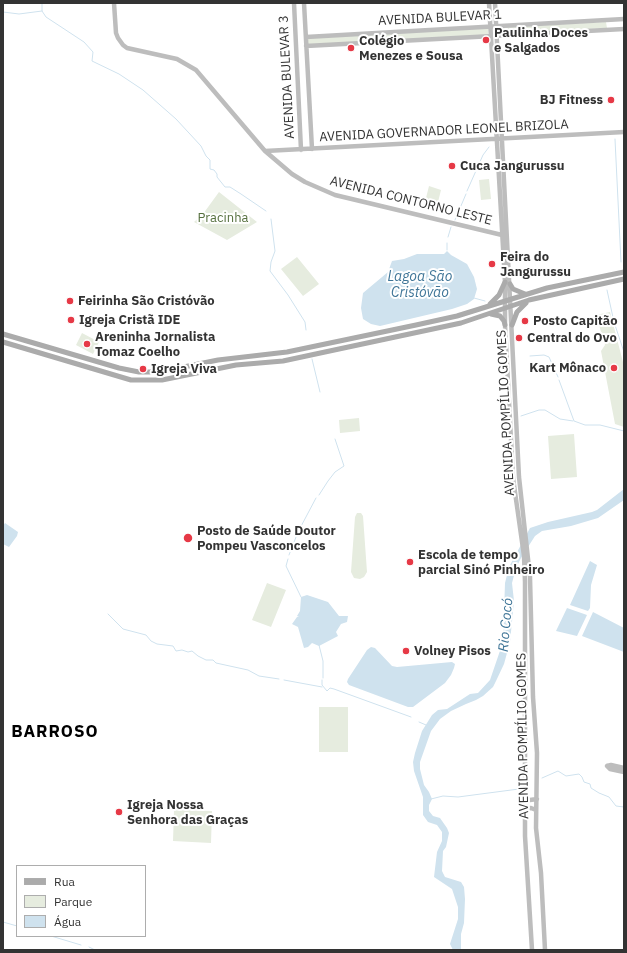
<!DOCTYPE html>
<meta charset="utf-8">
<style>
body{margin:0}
#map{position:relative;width:627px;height:953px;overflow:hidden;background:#fff;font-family:"IBM Plex Sans",sans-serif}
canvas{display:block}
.frame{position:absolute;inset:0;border:4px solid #333;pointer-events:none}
.legend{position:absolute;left:16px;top:865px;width:130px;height:72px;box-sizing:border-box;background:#fff;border:1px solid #adadad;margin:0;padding:5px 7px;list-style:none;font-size:12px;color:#333}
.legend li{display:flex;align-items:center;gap:8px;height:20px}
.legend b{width:20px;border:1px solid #adadad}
</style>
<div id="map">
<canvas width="627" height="953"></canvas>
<div class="frame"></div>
<ul class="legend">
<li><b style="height:5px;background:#ababab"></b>Rua</li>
<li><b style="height:11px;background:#e6ecdf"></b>Parque</li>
<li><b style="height:11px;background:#cfe2ee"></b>Água</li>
</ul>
</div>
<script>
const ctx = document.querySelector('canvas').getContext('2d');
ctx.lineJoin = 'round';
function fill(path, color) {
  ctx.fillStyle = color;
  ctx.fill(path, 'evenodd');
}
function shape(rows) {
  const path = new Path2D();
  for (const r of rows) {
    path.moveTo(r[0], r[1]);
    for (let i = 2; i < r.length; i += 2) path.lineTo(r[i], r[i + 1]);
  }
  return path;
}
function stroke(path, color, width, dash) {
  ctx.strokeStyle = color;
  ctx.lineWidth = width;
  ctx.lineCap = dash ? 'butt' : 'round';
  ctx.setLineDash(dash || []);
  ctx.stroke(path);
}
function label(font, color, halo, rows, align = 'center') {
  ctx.font = font + ' "IBM Plex Sans",sans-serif';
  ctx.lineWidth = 4;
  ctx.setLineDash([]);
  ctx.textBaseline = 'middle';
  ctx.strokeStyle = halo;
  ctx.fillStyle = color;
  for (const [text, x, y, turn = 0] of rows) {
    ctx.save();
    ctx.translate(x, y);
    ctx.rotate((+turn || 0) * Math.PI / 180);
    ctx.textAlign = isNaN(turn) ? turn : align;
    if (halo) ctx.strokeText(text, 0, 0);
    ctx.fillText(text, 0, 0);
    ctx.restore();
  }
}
const green = shape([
 [606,22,607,28,498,34,498,27],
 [488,28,488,35,309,45,307,43,307,40,309,38],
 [489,179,491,199,481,200,479,180],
 [429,186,441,190,436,210,424,206],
 [219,192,257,222,227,240,194,222,203,214],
 [297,257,319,284,303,296,281,269],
 [610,312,624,366,624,427,615,424,601,351,605,345,596,315],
 [82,333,99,342,93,354,76,345],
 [359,418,360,431,340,433,339,420],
 [574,434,577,477,551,479,548,436],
 [357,513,361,513,363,516,367,572,364,577,360,579,354,578,351,572,355,517],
 [267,583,286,590,271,627,252,620],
 [319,707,348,707,348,752,319,752],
 [174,810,212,811,211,843,173,841]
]);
const water = shape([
 [447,251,451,255,467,264,474,277,477,289,474,299,467,304,452,309,380,326,371,324,363,319,361,308,363,293,388,272,392,261,404,259,417,254,444,254],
 [624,489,624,500,598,518,571,526,542,531,535,536,521,558,516,568,512,583,514,601,510,642,504,664,496,681,493,687,483,696,476,700,466,704,451,711,440,719,431,731,420,762,420,769,424,785,429,792,432,799,429,805,429,811,433,816,440,818,447,828,449,833,446,847,443,851,442,871,445,877,461,882,464,887,465,899,464,923,461,934,461,950,453,950,450,944,458,919,458,907,452,889,434,877,437,852,442,841,442,832,437,825,428,822,423,815,423,797,414,771,413,762,415,753,422,731,432,715,438,710,447,709,470,694,478,693,490,680,503,642,505,583,509,567,530,528,548,522,592,512,597,510],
 [5,523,18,532,17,536,9,547,3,544,3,526],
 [590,561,597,565,591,585,590,608,588,611,570,605],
 [307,595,328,602,339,616,348,616,347,622,341,624,336,632,338,636,319,646,312,643,308,647,304,648,298,627,292,624,297,617,299,617,297,616,300,611,301,597],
 [567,608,587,615,577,636,556,631],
 [593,612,624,628,624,652,582,636],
 [371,647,375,648,392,666,397,667,452,662,455,664,454,668,451,675,445,683,413,707,408,707,349,685,347,682,348,679,367,650]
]);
const stream = shape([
 [42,3,42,11,46,17,84,42,93,52,92,61,119,74,143,90,176,119,201,146,206,156,210,160,210,169,214,170,217,174,217,177,225,187,230,187,241,194,266,211],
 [3,12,19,14,42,11],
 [615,139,621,262],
 [467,191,483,155,489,147],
 [271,219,275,251,271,262,270,271,288,295,305,322,306,330],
 [455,220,466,194],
 [448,237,451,227],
 [447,243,447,250],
 [607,290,614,322,624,352],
 [474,298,485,301],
 [530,356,544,355,549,357,558,377],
 [312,359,320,392],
 [559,380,574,421,585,425,600,425,624,431],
 [521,416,539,410,545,410,560,419,573,421],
 [319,495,328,481,335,472,344,466,335,439],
 [289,555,298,532,316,498],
 [288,559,286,566,301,597],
 [108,614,123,629,146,635,151,641,157,644,173,646,176,651,182,650,188,652,192,651,198,656,206,660,213,660,216,663,248,670,259,676,279,679],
 [319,645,323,661,323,678],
 [284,680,322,687],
 [322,680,322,685,327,691,330,688,334,689,411,717],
 [419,722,426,725],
 [542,778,558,771,566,776,579,774,582,777,584,782,590,784,591,788,599,793,609,797,616,806,624,807],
 [431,799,443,796,458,797,519,789],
 [3,922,17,926],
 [51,936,81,945],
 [89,947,95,950]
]);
const secondary = shape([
 [114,3,116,33,118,38,123,45,127,48,177,59,196,70,265,151,292,174,305,182,335,195,502,235],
 [294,3,301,150],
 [304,3,312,149],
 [489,3,505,282,505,325,513,478,524,556,525,582,525,836,532,950],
 [495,3,519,477,530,577,533,697,537,753,536,828,541,873,545,950],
 [306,37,624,19],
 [306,46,624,29],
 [265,151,624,132],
 [607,766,610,769,624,772],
 [607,766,611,765,624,768],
 [525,799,530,800,537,799],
 [525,809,531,808,536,810]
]);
const primary = shape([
 [510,284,513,289,525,294],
 [490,304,499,295,505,282],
 [491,314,500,316,504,321,505,325],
 [512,325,517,312,526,303],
 [3,334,119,368,139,372,159,372,218,360,287,352,416,325,457,316,547,288,624,272],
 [3,342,131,380,162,380,236,365,283,361,339,349,461,323,529,300,624,279]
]);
const markers = [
 [486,40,4,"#e63946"],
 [351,48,4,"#e63946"],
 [611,100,4,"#e63946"],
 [452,166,4,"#e63946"],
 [492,264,4,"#e63946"],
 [70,301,4,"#e63946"],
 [71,320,4,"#e63946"],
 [525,321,4,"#e63946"],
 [519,338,4,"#e63946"],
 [87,344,4,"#e63946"],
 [614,368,4,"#e63946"],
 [143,369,4,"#e63946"],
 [188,538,5,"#e63946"],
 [410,562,4,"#e63946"],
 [406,651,4,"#e63946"],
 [119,812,4,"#e63946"]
];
const streetNames = [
 ["AVENIDA BULEVAR 1",440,18,-3],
 ["AVENIDA BULEVAR 3",287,77,-93],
 ["AVENIDA GOVERNADOR LEONEL BRIZOLA",444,131,-3],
 ["AVENIDA CONTORNO LESTE",411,201,14],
 ["AVENIDA POMPÍLIO GOMES",506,413,-93],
 ["AVENIDA POMPÍLIO GOMES",523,736,-91]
];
const poiNames = [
 ["Paulinha Doces",494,33],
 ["e Salgados",494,48],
 ["Colégio",359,41],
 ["Menezes e Sousa",359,56],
 ["BJ Fitness",603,100,"right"],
 ["Cuca Jangurussu",460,166],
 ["Feira do",500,257],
 ["Jangurussu",500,272],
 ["Feirinha São Cristóvão",78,301],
 ["Igreja Cristã IDE",79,320],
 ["Posto Capitão",533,321],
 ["Areninha Jornalista",95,337],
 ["Tomaz Coelho",95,352],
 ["Central do Ovo",527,338],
 ["Kart Mônaco",606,368,"right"],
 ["Igreja Viva",151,369],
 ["Posto de Saúde Doutor",197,531],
 ["Pompeu Vasconcelos",197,546],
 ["Escola de tempo",418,555],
 ["parcial Sinó Pinheiro",418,570],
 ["Volney Pisos",414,651],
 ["Igreja Nossa",127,805],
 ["Senhora das Graças",127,820]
];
const parkNames = [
 ["Pracinha",223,218]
];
const waterNames = [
 ["Lagoa São",420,277],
 ["Cristóvão",420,293],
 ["Rio Cocó",506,625,-85]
];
const districtNames = [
 ["BARROSO",55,732]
];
fill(green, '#e6ecdf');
fill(water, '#cfe2ee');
stroke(stream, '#cfe2ee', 1);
stroke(secondary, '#bdbdbd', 4.5);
stroke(primary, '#ababab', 5);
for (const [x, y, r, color] of markers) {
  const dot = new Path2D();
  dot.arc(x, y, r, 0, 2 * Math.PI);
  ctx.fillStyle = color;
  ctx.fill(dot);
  stroke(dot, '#fff', 1.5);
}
label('13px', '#333', '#fff', streetNames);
label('bold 13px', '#333', '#fff', poiNames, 'left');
label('13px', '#56703f', '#fff', parkNames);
label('italic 14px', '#3f7597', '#fff', waterNames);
ctx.letterSpacing = '1px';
label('bold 17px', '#000', '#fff', districtNames);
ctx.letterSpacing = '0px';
</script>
